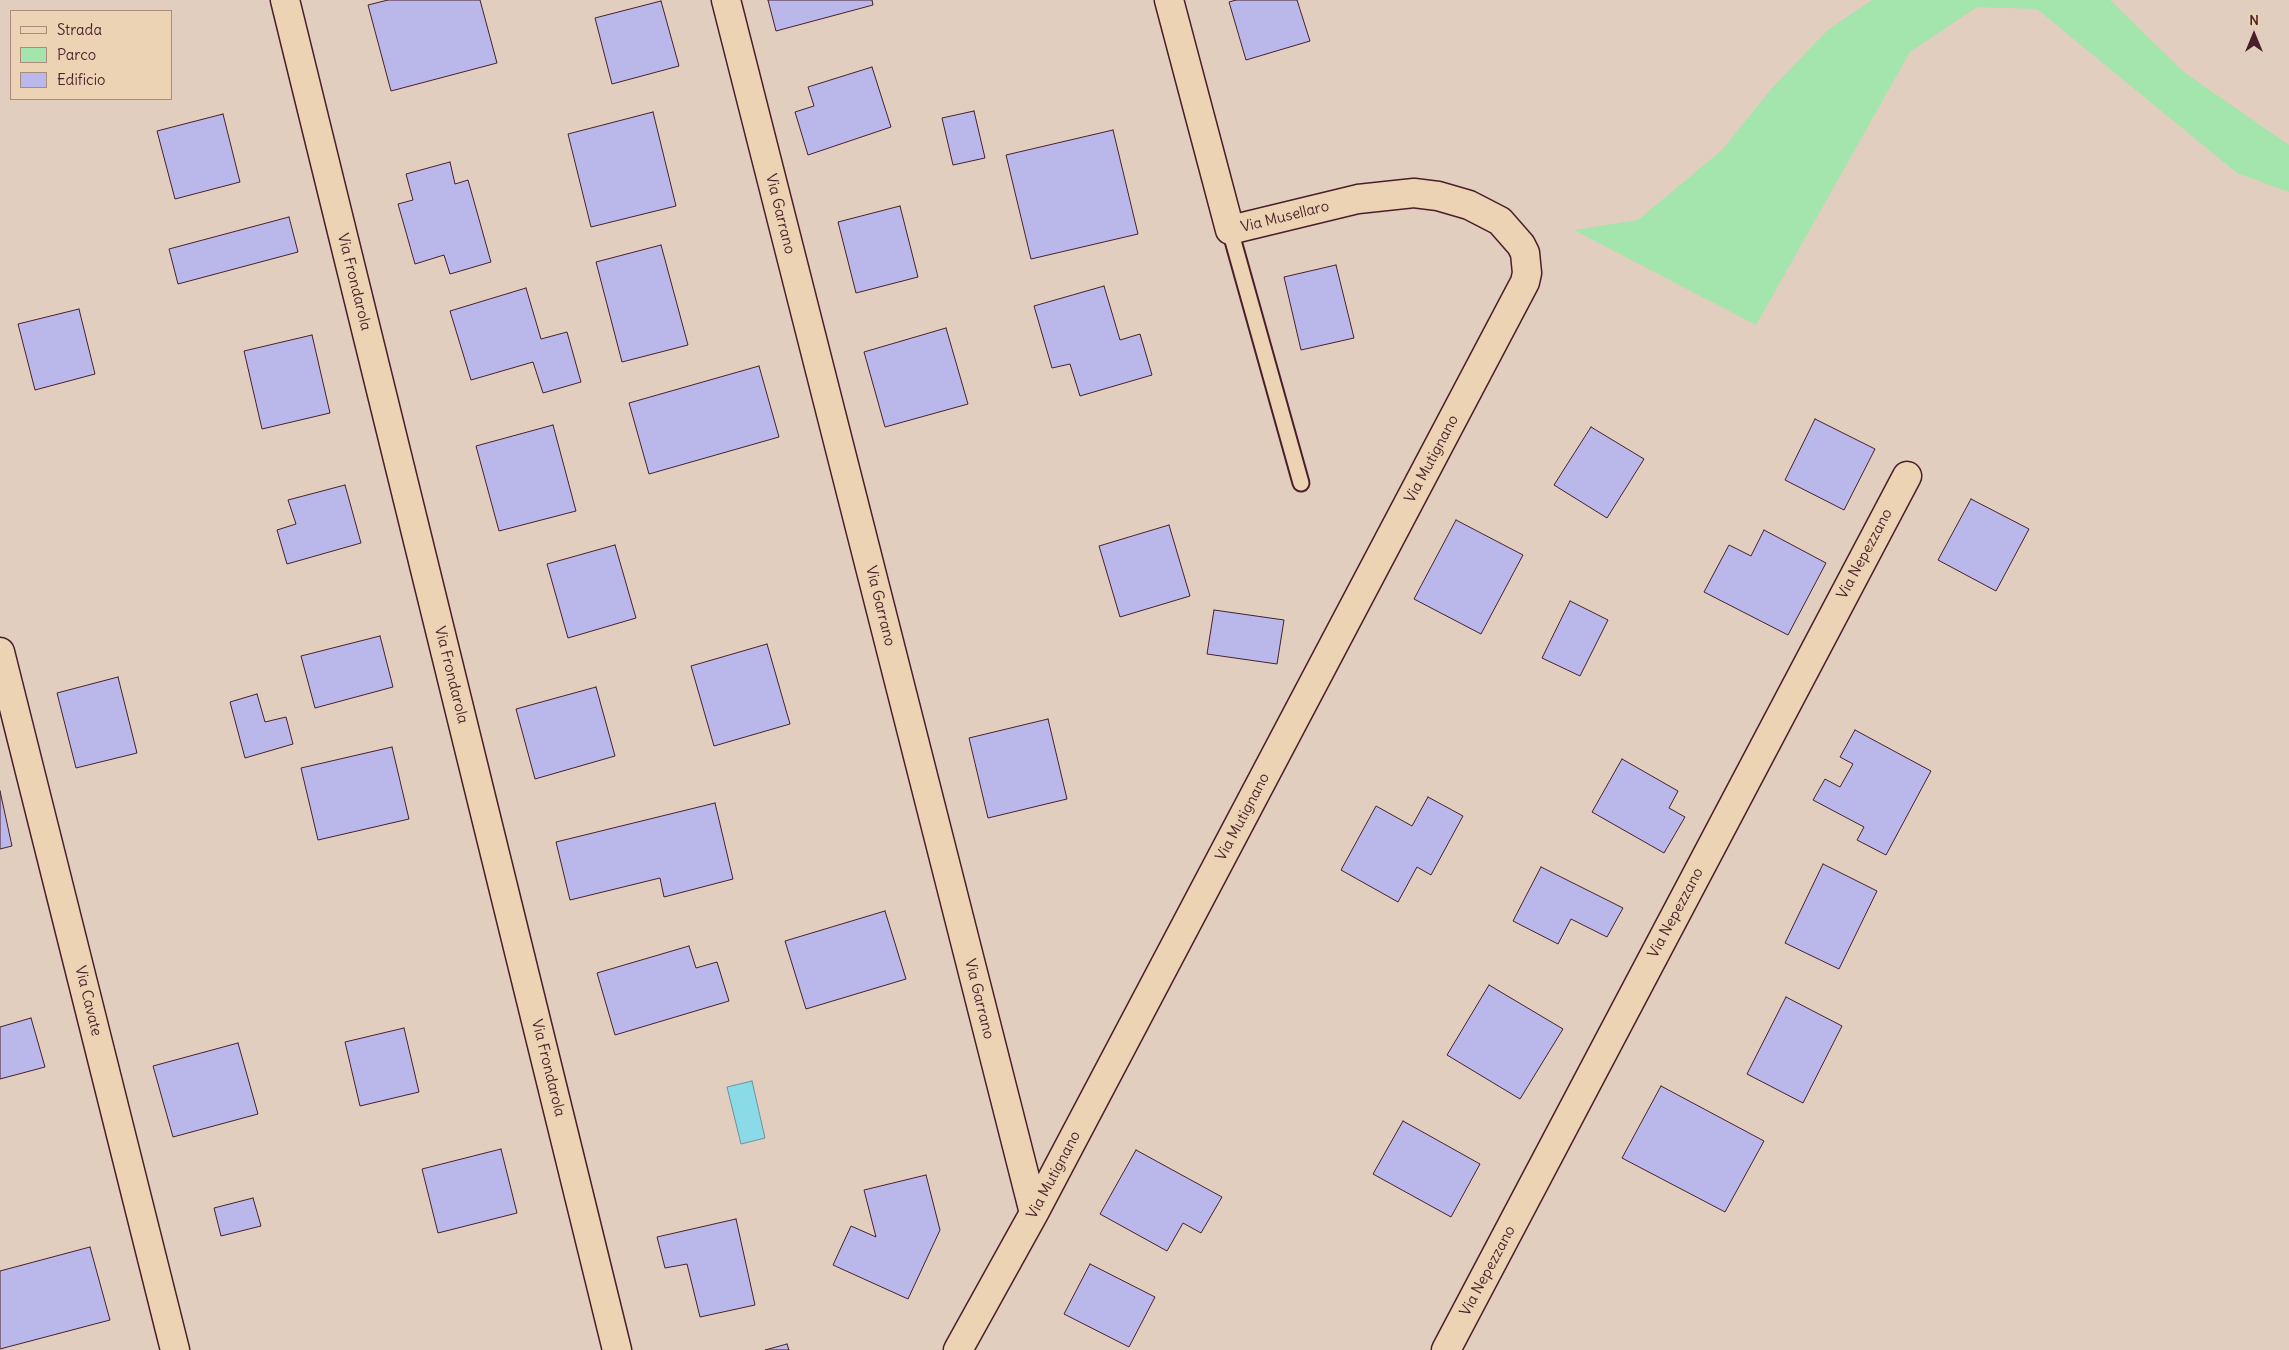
<!DOCTYPE html>
<style>
body{margin:0}
#map{position:relative;width:2289px;height:1350px;overflow:hidden;background:#e1cebe;font-family:Delius,sans-serif}
canvas{display:block}
.legend{position:absolute;left:10px;top:10px;width:162px;height:90px;box-sizing:border-box;background:#ebd3b3;border:1px solid #ab8b7d;margin:0;padding:6px 9px;list-style:none;font-size:15px;color:#4a1f2b}
.legend li{display:flex;align-items:center;gap:10px;height:25px}
.legend b{width:25px;border:1px solid #ab8b7d}
.north{position:absolute;left:2229px;top:10px;width:50px;height:50px;-webkit-text-stroke:4px #ebd3b3;paint-order:stroke;rotate:0deg;font-size:14px;font-weight:700;line-height:20px;text-align:center;color:#4a1f2b}
.north::after{content:'';display:block;margin:auto;width:18px;height:22px;background:#4a1f2b;clip-path:polygon(50% 0,100% 100%,50% 72%,0 100%)}
</style>
<div id="map">
<canvas width="2289" height="1350"></canvas>
<ul class="legend">
<li><b style="height:6px;background:#ebd3b3"></b>Strada</li>
<li><b style="height:14px;background:#a4e4ad"></b>Parco</li>
<li><b style="height:14px;background:#bab8ea"></b>Edificio</li>
</ul>
<div class="north">N</div>
</div>
<script>
const ctx = document.querySelector('canvas').getContext('2d');
ctx.lineJoin = 'round';
function fill(path, color) {
  ctx.fillStyle = color;
  ctx.fill(path, 'evenodd');
}
function shape(rows) {
  const path = new Path2D();
  for (const r of rows) {
    path.moveTo(r[0], r[1]);
    for (let i = 2; i < r.length; i += 2) path.lineTo(r[i], r[i + 1]);
  }
  return path;
}
function stroke(path, color, width, dash) {
  ctx.strokeStyle = color;
  ctx.lineWidth = width;
  ctx.lineCap = dash ? 'butt' : 'round';
  ctx.setLineDash(dash || []);
  ctx.stroke(path);
}
function label(font, color, halo, rows, align = 'center') {
  ctx.font = font + ' Delius,sans-serif';
  ctx.lineWidth = 4;
  ctx.setLineDash([]);
  ctx.textBaseline = 'middle';
  ctx.strokeStyle = halo;
  ctx.fillStyle = color;
  for (const [text, x, y, turn = 0] of rows) {
    ctx.save();
    ctx.translate(x, y);
    ctx.rotate((+turn || 0) * Math.PI / 180);
    ctx.textAlign = isNaN(turn) ? turn : align;
    if (halo) ctx.strokeText(text, 0, 0);
    ctx.fillText(text, 0, 0);
    ctx.restore();
  }
}
const green = shape([
 [1872,0,2110,0,2185,73,2289,145,2289,192,2237,173,2037,9,1977,7,1910,52,1756,325,1574,230,1638,220,1722,150,1772,88,1828,30]
]);
const water = shape([
 [752,1081,765,1138,741,1144,727,1087,752,1081]
]);
const building = shape([
 [388,0,480,0,497,63,391,91,368,5,388,0],
 [768,0,872,0,873,5,776,31,768,0],
 [1236,0,1297,0,1310,41,1246,60,1229,2,1236,0],
 [661,1,679,66,612,84,595,18,661,1],
 [872,67,891,127,808,155,795,112,814,106,808,87,872,67],
 [974,111,985,158,953,165,942,118,974,111],
 [653,112,676,206,591,227,568,134,653,112],
 [223,114,240,182,175,199,157,131,223,114],
 [1113,130,1138,234,1031,259,1006,155,1113,130],
 [450,162,455,184,468,180,491,262,450,274,444,255,415,264,398,204,413,200,406,174,450,162],
 [900,206,918,277,856,293,838,222,900,206],
 [289,217,298,252,178,284,169,249,289,217],
 [661,245,688,345,622,362,596,262,661,245],
 [1336,265,1354,338,1301,350,1284,277,1336,265],
 [1104,286,1120,340,1140,334,1152,375,1080,396,1070,364,1052,368,1034,306,1104,286],
 [526,288,541,339,567,332,581,382,543,393,533,362,471,380,450,311,526,288],
 [79,309,95,374,35,390,18,324,79,309],
 [946,328,968,404,885,427,864,352,946,328],
 [312,335,330,413,262,429,244,351,312,335],
 [759,366,779,437,649,474,629,403,759,366],
 [1815,419,1875,449,1844,510,1785,480,1815,419],
 [553,425,576,511,499,531,476,446,553,425],
 [1591,427,1644,459,1607,518,1554,485,1591,427],
 [345,485,361,543,287,564,277,530,296,524,288,500,345,485],
 [1971,499,2029,529,1996,591,1938,560,1971,499],
 [1456,520,1523,555,1481,634,1414,599,1456,520],
 [1169,525,1190,596,1120,617,1099,546,1169,525],
 [1764,530,1826,563,1788,635,1704,592,1729,545,1751,556,1764,530],
 [615,545,636,618,568,638,547,564,615,545],
 [1570,601,1608,620,1580,676,1542,658,1570,601],
 [1214,610,1284,620,1277,664,1207,654,1214,610],
 [380,636,393,687,315,708,301,656,380,636],
 [767,644,790,724,714,746,691,666,767,644],
 [118,677,137,753,76,768,57,693,118,677],
 [596,687,615,756,535,779,516,709,596,687],
 [257,694,265,722,286,717,293,744,245,758,230,702,257,694],
 [1048,719,1067,799,988,818,969,738,1048,719],
 [1855,730,1931,771,1886,855,1857,840,1864,827,1813,800,1825,779,1840,787,1853,764,1840,757,1855,730],
 [392,747,409,819,318,840,301,768,392,747],
 [1622,759,1678,791,1669,808,1685,817,1664,853,1592,812,1622,759],
 [0,791,12,846,0,849,0,791],
 [1428,797,1463,816,1431,875,1417,867,1398,902,1341,870,1376,806,1412,826,1428,797],
 [715,803,733,879,664,897,660,878,570,900,556,842,715,803],
 [1823,864,1877,891,1839,969,1785,943,1823,864],
 [1541,867,1623,908,1607,937,1571,919,1558,944,1513,921,1541,867],
 [885,911,906,979,806,1009,785,941,885,911],
 [689,946,696,968,717,962,729,1001,615,1035,597,973,689,946],
 [1489,985,1563,1029,1520,1099,1447,1055,1489,985],
 [1786,997,1842,1026,1803,1103,1747,1074,1786,997],
 [31,1018,45,1067,0,1079,0,1027,31,1018],
 [404,1028,419,1092,360,1106,345,1042,404,1028],
 [238,1043,258,1114,173,1137,153,1066,238,1043],
 [1661,1086,1764,1141,1725,1212,1622,1158,1661,1086],
 [1403,1121,1480,1164,1451,1217,1373,1174,1403,1121],
 [501,1149,517,1213,438,1233,422,1169,501,1149],
 [1136,1150,1222,1197,1201,1233,1183,1223,1167,1251,1100,1214,1136,1150],
 [926,1175,940,1230,908,1299,833,1265,851,1226,876,1237,864,1190,926,1175],
 [253,1198,261,1226,221,1236,214,1208,253,1198],
 [736,1219,755,1305,700,1317,687,1264,665,1268,657,1237,736,1219],
 [90,1247,110,1320,0,1349,0,1271,90,1247],
 [1090,1264,1155,1297,1129,1347,1064,1314,1090,1264],
 [787,1344,789,1350,765,1350,787,1344]
]);
const service = shape([
 [1230,230,1301,483]
]);
const minor = shape([
 [285,0,617,1350],
 [726,0,1034,1213],
 [0,652,175,1350],
 [958,1350,1034,1213,1525,282,1527,273,1525,253,1521,245,1500,221,1469,205,1438,196,1414,193,1358,199,1230,230,1169,0],
 [1446,1350,1907,476]
]);
const streetNames = [
 ["Via Garrano",780,214,76],
 ["Via Musellaro",1285,217,-14],
 ["Via Frondarola",354,282,76],
 ["Via Mutignano",1432,459,-62],
 ["Via Nepezzano",1865,554,-62],
 ["Via Garrano",880,606,76],
 ["Via Frondarola",451,675,76],
 ["Via Mutignano",1243,817,-62],
 ["Via Nepezzano",1676,913,-62],
 ["Via Garrano",979,999,76],
 ["Via Cavate",88,1001,76],
 ["Via Frondarola",548,1068,76],
 ["Via Mutignano",1054,1175,-62],
 ["Via Nepezzano",1488,1271,-62]
];
fill(green, '#a4e4ad');
fill(water, '#8bdae8');
stroke(water, '#718f9c', 1);
fill(building, '#bab8ea');
stroke(building, '#4a1f2b', 1);
stroke(service, '#4a1f2b', 19);
stroke(minor, '#4a1f2b', 31);
stroke(service, '#ebd3b3', 15);
stroke(minor, '#ebd3b3', 28);
label('15px', '#4a1f2b', '#ebd3b3', streetNames);
</script>
